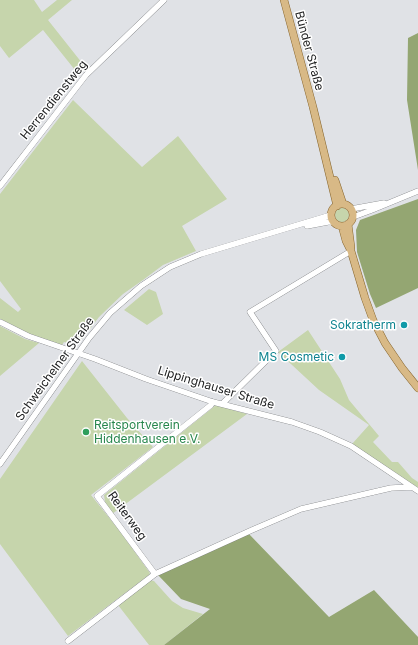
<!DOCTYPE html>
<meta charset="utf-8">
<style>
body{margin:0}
canvas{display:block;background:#e0e2e6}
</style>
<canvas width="418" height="645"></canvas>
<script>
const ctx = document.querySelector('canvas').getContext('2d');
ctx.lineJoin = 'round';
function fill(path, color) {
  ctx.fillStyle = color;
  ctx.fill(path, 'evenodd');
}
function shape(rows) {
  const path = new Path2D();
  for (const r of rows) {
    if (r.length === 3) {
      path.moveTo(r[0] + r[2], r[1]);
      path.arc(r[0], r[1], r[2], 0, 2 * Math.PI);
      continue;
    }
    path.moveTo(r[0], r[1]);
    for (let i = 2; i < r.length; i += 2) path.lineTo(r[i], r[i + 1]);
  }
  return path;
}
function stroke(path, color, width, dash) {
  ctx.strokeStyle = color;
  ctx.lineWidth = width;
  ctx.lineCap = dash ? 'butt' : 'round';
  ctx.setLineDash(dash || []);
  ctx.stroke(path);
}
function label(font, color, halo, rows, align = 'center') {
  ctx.font = font + ' Inter,sans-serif';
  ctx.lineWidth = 3;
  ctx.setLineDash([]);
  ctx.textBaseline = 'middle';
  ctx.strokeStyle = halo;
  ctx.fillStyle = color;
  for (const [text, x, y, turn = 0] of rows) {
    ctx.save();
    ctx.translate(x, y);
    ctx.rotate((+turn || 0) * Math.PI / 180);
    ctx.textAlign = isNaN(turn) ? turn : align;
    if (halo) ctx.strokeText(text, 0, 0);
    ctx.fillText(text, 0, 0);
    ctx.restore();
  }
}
const green = shape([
 [0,0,34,0,42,12,57,0,72,0,48,20,86,68,79,75,43,30,9,58,0,46],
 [73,100,142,167,178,136,227,199,182,226,196,251,163,265,143,280,123,294,99,317,83,338,71,344,64,342,62,345,27,333,0,319,0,298,18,312,21,309,0,281,0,194],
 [342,215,7],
 [149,289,156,292,163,314,147,325,124,310],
 [0,326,25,339,39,343,0,376],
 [308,330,340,379,349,400,379,436,373,442,392,462,398,462,412,478,418,482,418,488,352,444,369,425,319,390,278,352],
 [82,361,127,418,153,447,91,495,119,530,150,573,149,575,68,636,0,544,0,479],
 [216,405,247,414,112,514,105,502,104,495],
 [150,580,154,581,172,601,183,608,203,614,164,645,149,645,118,605]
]);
const forest = shape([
 [418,33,418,170,407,100,408,38],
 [418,199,418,288,376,308,370,294,357,252,356,230,360,220],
 [249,534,329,617,374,590,418,637,418,645,164,645,210,609,181,599,158,575]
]);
const minor = shape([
 [0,186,86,75,164,0],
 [351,209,384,203],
 [353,217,372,210,418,191],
 [307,226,328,222,333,222],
 [0,322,28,336,95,359,146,379,213,402,292,422,320,432,351,446,418,491],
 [222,404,276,351,250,312,351,251],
 [0,464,89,338,110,313,141,286,170,267,201,254,331,215],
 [155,574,97,496,211,405,213,402],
 [68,641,155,574,252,530,301,509,391,488,412,487]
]);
const major = shape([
 [284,0,313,107,337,206],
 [335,180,343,204],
 [342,215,11],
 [348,224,351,247],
 [342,226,346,241,351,251,365,298,373,320,385,343,402,368,418,388]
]);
const markers = [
 [404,325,4,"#0f9aa8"],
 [342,357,4,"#0f9aa8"],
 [86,432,4,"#2e9e5b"]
];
const streetNames = [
 ["Bünder Straße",309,51,75],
 ["Herrendienstweg",54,100,-51],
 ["Schweichelner Straße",55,369,-54],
 ["Lippinghauser Straße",216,388,17],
 ["Reiterweg",127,516,54]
];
const cultureNames = [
 ["Sokratherm",396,325],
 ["MS Cosmetic",334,357]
];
const leisureNames = [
 ["Reitsportverein",94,425],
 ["Hiddenhausen e.V.",94,439]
];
fill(green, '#c6d5ac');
fill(forest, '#94a672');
stroke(minor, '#6e7073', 6);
stroke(major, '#85642d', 8);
stroke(minor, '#fff', 5.5);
stroke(major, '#d8b986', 7);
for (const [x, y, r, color] of markers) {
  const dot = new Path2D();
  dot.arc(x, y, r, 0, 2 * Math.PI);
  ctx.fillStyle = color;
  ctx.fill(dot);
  stroke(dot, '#fff', 1.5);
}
label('12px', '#1b1c1d', '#fff', streetNames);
label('12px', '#0d838f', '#fff', cultureNames, 'right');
label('12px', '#27864d', '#fff', leisureNames, 'left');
</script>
